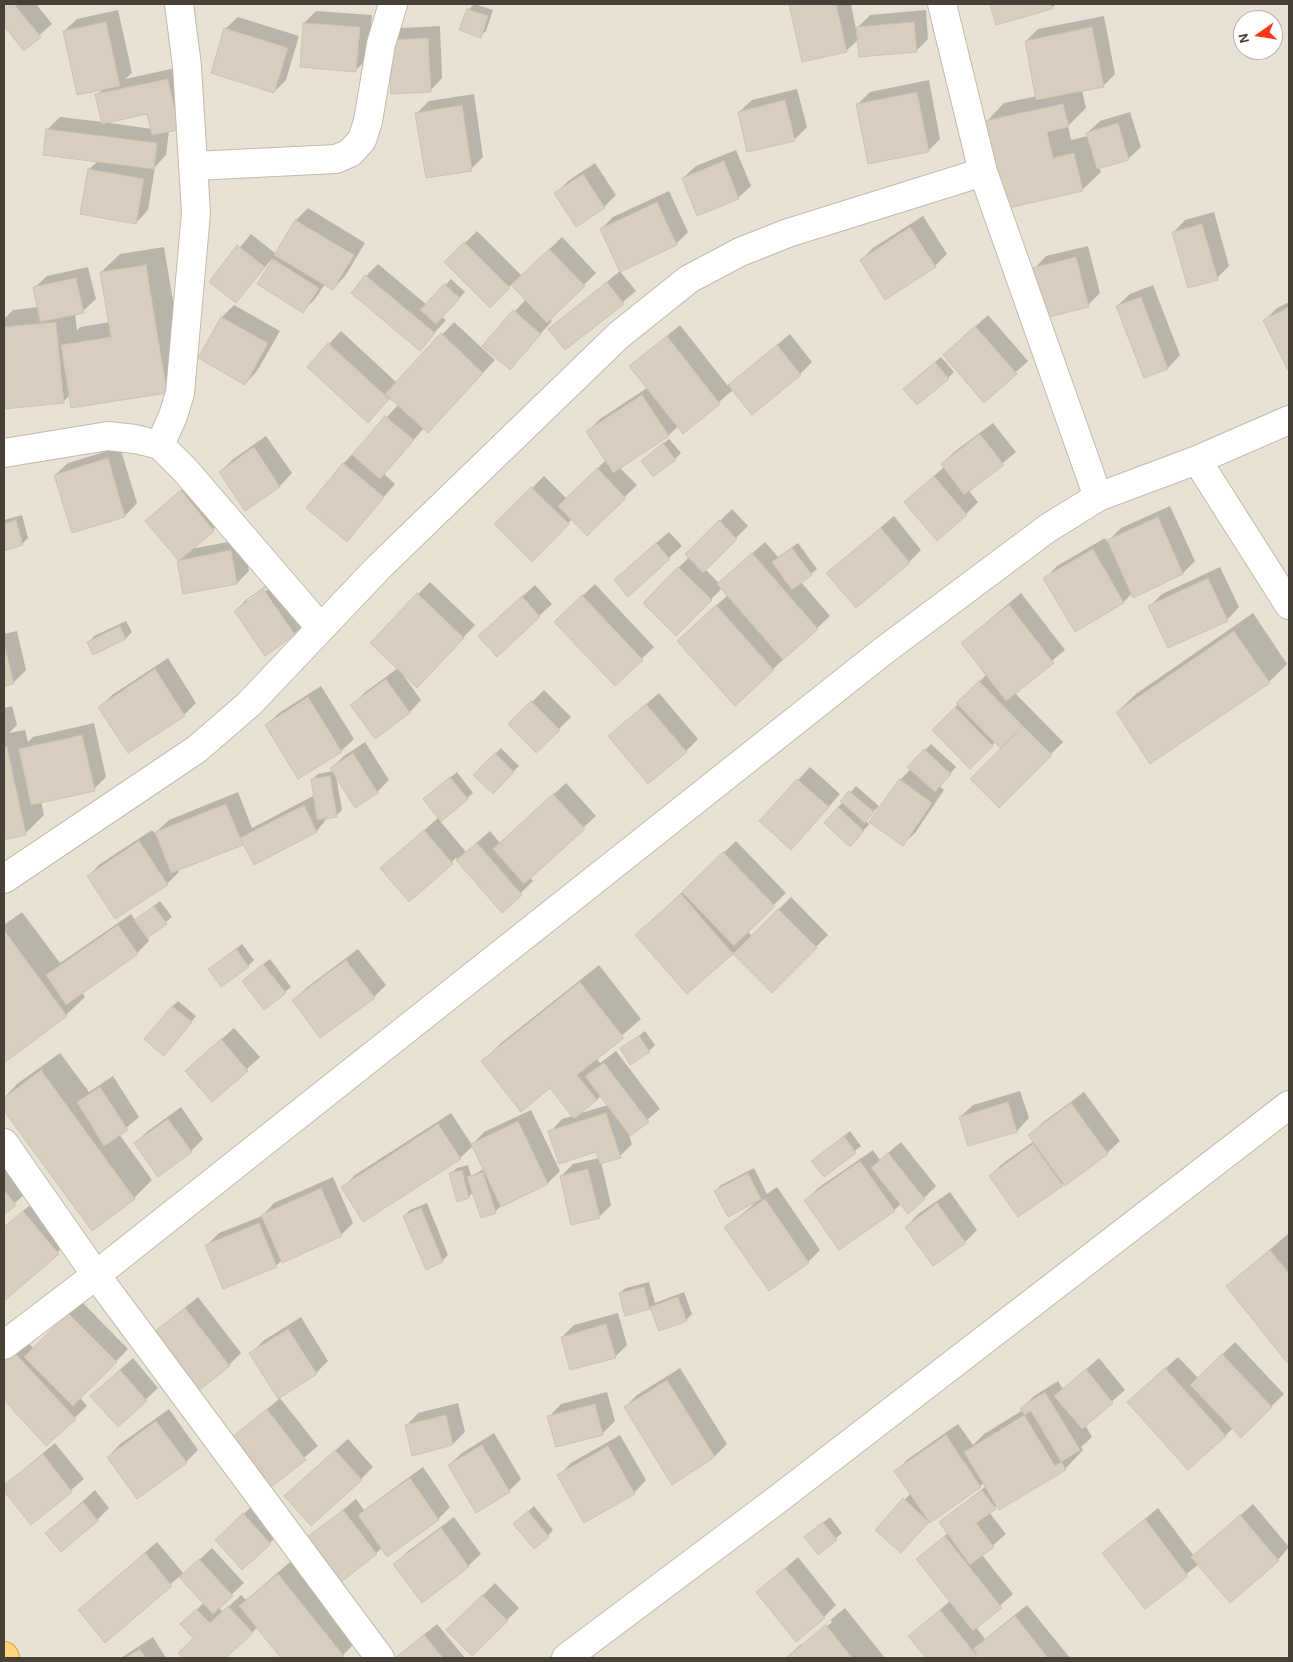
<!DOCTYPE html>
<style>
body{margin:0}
#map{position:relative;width:1293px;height:1662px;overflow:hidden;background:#f4f0e7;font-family:"Alegreya Sans",sans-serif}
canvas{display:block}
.frame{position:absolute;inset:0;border:5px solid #474036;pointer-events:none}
.north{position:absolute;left:1233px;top:10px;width:50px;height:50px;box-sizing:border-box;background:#fff;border:1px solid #b5b3af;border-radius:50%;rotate:257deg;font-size:14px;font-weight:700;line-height:20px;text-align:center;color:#474036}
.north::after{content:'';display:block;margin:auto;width:18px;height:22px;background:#fc3815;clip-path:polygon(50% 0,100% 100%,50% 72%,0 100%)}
</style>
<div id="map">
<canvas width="1293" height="1662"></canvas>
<div class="frame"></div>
<div class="north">N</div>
</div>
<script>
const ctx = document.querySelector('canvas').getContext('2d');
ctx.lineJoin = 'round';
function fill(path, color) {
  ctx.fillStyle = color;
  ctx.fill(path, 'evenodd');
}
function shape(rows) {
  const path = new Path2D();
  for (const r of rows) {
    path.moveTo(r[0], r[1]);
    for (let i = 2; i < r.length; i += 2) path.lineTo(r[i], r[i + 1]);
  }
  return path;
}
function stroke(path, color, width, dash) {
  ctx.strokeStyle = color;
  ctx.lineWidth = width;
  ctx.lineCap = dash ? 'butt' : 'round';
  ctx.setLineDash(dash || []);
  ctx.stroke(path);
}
const residential = shape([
 [4,4,1289,4,1289,1658,4,1658],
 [1243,20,1273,20,1273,50,1243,50]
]);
const shadow = shape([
 [4,4,36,4,52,24,24,49,4,24],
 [474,4,493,10,486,31,480,36,468,10],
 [790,4,851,4,856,29,870,15,926,10,928,39,916,51,859,39,846,51,803,61],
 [991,4,1056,4,1052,8,997,24],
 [118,10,132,73,125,79,180,67,191,116,169,131,166,155,155,167,148,210,136,223,89,169,98,161,45,154,48,129,60,117,103,122,97,95,103,88,64,31,77,19],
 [148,112,152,129,103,122],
 [316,11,372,15,368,58,356,70,301,66,304,23],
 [1104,16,1115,74,1103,86,1082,90,1086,108,1068,126,1071,140,1088,136,1087,133,1100,121,1130,112,1141,147,1128,159,1099,167,1101,172,1082,190,986,122,1004,103,1037,96,1026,41,1038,29],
 [238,17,299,36,286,80,274,92,225,29],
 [440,26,442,78,430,91,389,40,401,28],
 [929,80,940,139,928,151,858,104,870,92],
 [797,89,807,127,795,139,739,112,752,100],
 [474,94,483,157,471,169,417,113,429,101],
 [736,150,751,186,738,198,683,178,696,166],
 [595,163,616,195,604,207,556,194,568,181],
 [669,191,688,232,676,244,601,229,613,217],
 [308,208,365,243,345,276,333,289,325,284,315,299,303,311,272,259,236,301,211,282,251,234,276,254,296,220],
 [1214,212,1229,266,1217,278,1173,233,1185,220],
 [923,216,947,254,935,266,861,260,873,248],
 [477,231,522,276,562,237,596,273,549,319,552,321,510,368,484,346,526,299,512,284,490,306,446,262],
 [1088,246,1100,293,1088,305,1034,269,1046,256],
 [164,247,185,373,166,392,70,395,64,401,4,408,4,319,13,310,39,307,34,288,47,276,88,267,96,299,83,311,75,313,77,331,80,327,110,322,101,272,120,254],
 [378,264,427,305,451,279,465,292,442,317,446,320,420,349,366,276],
 [620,271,636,291,566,349,550,329],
 [1153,285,1180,355,1168,368,1144,377,1117,306,1130,294],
 [1289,302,1289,369,1265,320,1277,308],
 [234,305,280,331,257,371,245,384,200,358,222,317],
 [988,315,1028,361,984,401,944,355],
 [454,322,495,360,440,419,424,428,384,474,395,484,347,540,308,508,344,463,399,404,391,397,380,409,308,367,341,331,397,383],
 [680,325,728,386,790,334,812,362,800,374,733,390,683,433,678,426,668,436,619,467,637,485,587,534,572,519,532,560,496,524,544,476,567,499,606,460,588,431,600,419,647,388,630,367],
 [941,357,954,372,948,378,910,383],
 [993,423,1016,452,969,491,978,502,966,514,905,502,944,467,942,464,954,452],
 [266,436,292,473,280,486,246,509,220,472,232,460],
 [669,439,681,453,675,459,642,461],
 [120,447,137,503,125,516,73,531,55,475,68,463],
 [194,479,226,518,191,549,243,539,249,571,237,583,184,593,179,560,146,521],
 [1170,506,1195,561,1183,573,1134,596,1132,593,1124,602,1075,630,1045,579,1057,566,1105,538,1107,542,1121,528],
 [732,509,748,526,705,569,719,583,765,542,778,557,798,543,817,569,801,582,830,616,773,669,690,629,728,595,722,588,676,635,644,603,689,557,687,554],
 [22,515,28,538,22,544,4,550,4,520],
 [894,516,921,550,909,562,828,573],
 [669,532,682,546,628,595,627,568],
 [1220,567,1239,607,1227,620,1150,606,1162,594],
 [276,579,307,622,294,634,265,655,235,611,247,599],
 [268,586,270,588,247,603,247,600],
 [430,582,475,625,429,674,403,675,421,700,409,713,352,705,364,693,398,668,418,594],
 [595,584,654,647,615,684,568,610],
 [535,585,552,604,539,616,492,624],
 [1021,593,1065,650,1014,692,1063,742,999,806,1002,749,995,742,970,768,933,730,987,674,962,643],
 [1253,613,1287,664,1269,682,1117,712,1136,694],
 [126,621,132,632,126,638,94,653,89,642,94,636],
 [17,631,26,670,14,682,4,685,4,634],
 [168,658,196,703,184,715,100,707,112,695],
 [321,686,354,739,341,751,299,778,266,725,279,713],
 [544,690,571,717,536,752,510,724],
 [659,693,698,739,686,751,610,736],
 [12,706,17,725,9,733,25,730,28,742,33,737,94,723,106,777,94,789,41,801,44,815,25,834,4,838,4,708],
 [365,742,389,780,377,792,336,776,342,810,336,816,328,817,317,831,254,863,244,842,178,870,179,872,167,884,88,876,100,864,152,830,159,838,156,832,169,820,238,792,252,828,315,795,312,780,318,774,333,771,331,768,344,756],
 [931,744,956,767,939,786,944,790,915,833,902,845,871,822,856,839,825,823,856,786,879,806,865,820,869,824,900,780,911,769,909,766],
 [501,748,519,766,493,792,475,775],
 [810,767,840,794,803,836,761,821],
 [457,772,473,793,440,821,466,852,490,831,500,843,566,783,596,816,530,877,533,881,502,911,456,858,409,900,382,868,439,817,431,793],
 [736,841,786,893,747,931,752,936,791,897,828,935,772,991,733,952,687,993,637,935],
 [160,901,172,917,147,937,149,941,137,953,82,992,85,997,66,1015,4,1062,4,925,22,912,60,963,131,914,135,920],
 [242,944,254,960,248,966,210,969],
 [358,949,386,985,374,997,294,1000,306,988],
 [270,959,291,987,285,992,249,975],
 [599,965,641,1019,596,1058,600,1063,616,1051,660,1109,629,1135,632,1144,620,1156,601,1162,611,1205,599,1217,561,1176,573,1164,599,1158,597,1150,550,1132,562,1119,573,1116,550,1087,483,1061,501,1043],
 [601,1095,608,1105,578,1114,597,1100],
 [178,1001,196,1016,169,1049,173,1006],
 [234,1028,260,1057,212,1101,199,1059],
 [645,1031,655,1045,649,1051,621,1049],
 [60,1053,89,1092,113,1076,139,1117,119,1134,152,1180,134,1198,92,1229,4,1109,4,1098,17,1084],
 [1020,1091,1029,1118,1017,1131,969,1145,960,1117,973,1105],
 [1084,1092,1120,1141,1107,1153,1062,1185,990,1176,1002,1164,1034,1141,1030,1135,1042,1123],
 [181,1107,203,1139,191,1151,135,1143,148,1131],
 [531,1110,560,1171,548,1183,501,1206,495,1212,473,1192,469,1197,451,1173,457,1168,468,1165,471,1176,484,1169,473,1146,460,1158,343,1187,355,1175,451,1113,472,1145,484,1132],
 [850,1131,861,1146,824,1175,813,1161],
 [901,1142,936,1186,924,1198,901,1204,894,1210,806,1200,818,1188,873,1150,880,1160],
 [4,1163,27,1192,4,1213],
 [754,1168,767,1194,777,1187,820,1250,808,1262,726,1227,754,1204,715,1191,721,1185],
 [333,1177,353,1223,341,1235,282,1260,276,1266,207,1245,219,1233,262,1216,274,1203],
 [950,1192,977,1230,965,1242,906,1227,918,1214],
 [36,1200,70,1241,4,1299,4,1227],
 [427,1203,448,1255,442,1261,426,1268,404,1216,410,1210],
 [1289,1233,1289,1363,1228,1286],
 [649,1282,655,1303,684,1292,692,1314,686,1320,660,1330,651,1306,649,1308,620,1293,626,1288],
 [198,1297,241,1353,229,1365,149,1337],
 [81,1301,128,1349,80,1398,87,1406,46,1445,4,1398,4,1361,26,1340,34,1349],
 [618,1313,627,1345,615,1357,562,1337,574,1325],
 [301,1317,328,1361,316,1373,279,1397,318,1446,270,1486,232,1438,279,1399,251,1354,263,1341],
 [1235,1342,1284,1394,1241,1436,1233,1428,1225,1436,1141,1390,1178,1357,1198,1378],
 [133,1358,158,1388,118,1425,104,1384],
 [1099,1358,1125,1390,1085,1425,1092,1437,1081,1447,1083,1450,1065,1469,998,1505,989,1512,1006,1534,982,1555,1013,1594,976,1627,985,1639,1027,1605,1070,1658,982,1658,978,1653,973,1658,928,1658,910,1636,951,1600,918,1559,948,1533,941,1522,986,1486,984,1483,930,1521,913,1539,877,1530,911,1493,896,1471,908,1459,958,1424,973,1445,984,1434,1023,1410,1022,1408,1034,1396,1058,1381,1063,1389],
 [680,1368,727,1444,715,1456,673,1483,625,1407,637,1395],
 [607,1392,615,1421,603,1433,556,1446,549,1417,561,1404],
 [458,1403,465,1432,453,1444,406,1426,418,1413],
 [169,1409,198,1450,186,1462,108,1457,120,1444],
 [494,1433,521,1479,509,1491,449,1465,462,1453],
 [620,1435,646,1480,634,1493,559,1475,571,1463],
 [348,1439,373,1467,361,1479,298,1484],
 [55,1443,84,1479,31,1524,4,1489,4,1486],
 [423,1467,450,1507,438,1519,382,1548,376,1553,309,1538,356,1499,364,1510],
 [95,1490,109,1508,97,1520,47,1533],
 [256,1502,283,1530,243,1569,217,1540],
 [1253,1504,1289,1547,1278,1560,1199,1564,1145,1607,1104,1553,1158,1508,1194,1556],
 [534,1506,553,1530,548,1536,514,1524],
 [454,1517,481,1554,468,1566,422,1601,395,1564,407,1552],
 [830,1517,842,1533,819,1553,812,1531],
 [157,1542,184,1574,212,1548,244,1583,218,1607,223,1612,241,1595,246,1600,297,1556,361,1637,340,1658,282,1658,258,1627,224,1658,185,1658,180,1653,195,1638,194,1612,204,1603,180,1576,105,1641,79,1610],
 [798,1557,836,1605,824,1617,758,1592],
 [495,1583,519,1608,472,1655,448,1630],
 [845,1608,885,1658,786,1658,801,1644],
 [830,1620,832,1622,801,1648,801,1644],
 [437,1624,465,1658,397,1658,406,1649],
 [153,1637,166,1658,121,1658]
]);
const building = shape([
 [4,4,14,4,41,37,24,51,4,26,4,4],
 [789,4,836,4,847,52,802,62,789,4],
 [990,4,1051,4,1052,9,996,25,990,4],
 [467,9,488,16,481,38,459,30,467,9],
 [106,22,120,86,77,95,63,31,106,22],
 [914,22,917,52,859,57,856,27,914,22],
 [303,23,360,27,356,72,300,67,303,23],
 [1092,27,1104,87,1036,100,1025,41,1092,27],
 [224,28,288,48,274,93,211,73,224,28],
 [428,38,431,92,391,94,388,40,428,38],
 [168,79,179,130,152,135,147,114,102,124,95,94,168,79],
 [917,92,929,152,868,164,856,104,917,92],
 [785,100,795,141,747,152,738,112,785,100],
 [1063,104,1069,127,1047,132,1053,158,1074,153,1083,191,1004,209,984,121,1063,104],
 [462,105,472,171,426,178,415,113,462,105],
 [1118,123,1129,160,1097,169,1086,133,1118,123],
 [46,129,157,143,154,169,43,155,46,129],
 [724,161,739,199,697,216,682,178,724,161],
 [88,169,144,179,136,224,80,214,88,169],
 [583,174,605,208,576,227,554,193,583,174],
 [657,202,677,245,620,272,600,229,657,202],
 [295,220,354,255,333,290,274,255,295,220],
 [1202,224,1218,280,1188,288,1172,232,1202,224],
 [910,227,936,267,885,300,860,260,910,227],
 [464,242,510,288,490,308,444,262,464,242],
 [237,245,265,267,236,303,209,282,237,245],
 [549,249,585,286,547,323,511,285,549,249],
 [1076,257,1089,307,1045,318,1032,268,1076,257],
 [273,259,319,288,303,313,257,284,273,259],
 [146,265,167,393,71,408,61,345,111,337,100,272,146,265],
 [365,275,435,333,420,351,351,293,365,275],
 [76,278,84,313,40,322,33,287,76,278],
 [607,282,624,304,565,350,548,329,607,282],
 [444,284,460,298,436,324,420,310,444,284],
 [1141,297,1168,369,1144,378,1116,306,1141,297],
 [1289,307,1289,370,1288,370,1263,320,1289,307],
 [513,310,541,334,510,370,482,346,513,310],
 [221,317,268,343,245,385,198,358,221,317],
 [56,322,64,403,4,409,4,327,56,322],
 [975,326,1017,374,984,403,943,355,975,326],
 [441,333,483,373,428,433,385,394,441,333],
 [667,336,720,404,683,434,629,366,667,336],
 [328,343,389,399,368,423,307,367,328,343],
 [777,345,801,375,752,415,728,385,777,345],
 [935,362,949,379,917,405,903,389,935,362],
 [642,395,669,436,613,473,586,431,642,395],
 [385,416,414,440,380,479,352,455,385,416],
 [980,434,1004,465,964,495,941,464,980,434],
 [663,443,676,460,653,477,641,461,663,443],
 [254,447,280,487,245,511,219,472,254,447],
 [108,458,125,517,72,533,54,475,108,458],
 [343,463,384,497,347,542,306,508,343,463],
 [597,468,626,498,587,536,558,506,597,468],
 [934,476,967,515,937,541,904,502,934,476],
 [531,487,569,524,532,562,494,524,531,487],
 [181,490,214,531,179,561,145,521,181,490],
 [1158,517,1183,574,1133,598,1107,540,1158,517],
 [16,520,23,545,4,551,4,524,16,520],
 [719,520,737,539,703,573,685,554,719,520],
 [881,528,910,563,856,608,826,573,881,528],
 [656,543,670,559,628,597,614,580,656,543],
 [792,548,812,575,792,590,772,562,792,548],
 [1093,549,1124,603,1075,632,1043,578,1093,549],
 [231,550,237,584,183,594,177,561,231,550],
 [752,553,818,629,783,660,717,584,752,553],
 [678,567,712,600,676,636,643,603,678,567],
 [1208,578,1228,621,1168,648,1148,606,1208,578],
 [264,590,295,635,265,656,234,611,264,590],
 [417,593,464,638,417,688,370,643,417,593],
 [582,595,643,660,615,686,554,622,582,595],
 [522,596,540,617,497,657,478,636,522,596],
 [716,605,774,670,735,706,677,641,716,605],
 [1009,605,1054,663,1006,701,961,643,1009,605],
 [120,626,126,639,93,655,87,642,120,626],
 [1234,631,1270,683,1150,764,1116,712,1234,631],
 [4,643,14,684,4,686,4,643],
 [155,669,185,716,128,753,98,707,155,669],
 [386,679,410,713,375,739,350,705,386,679],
 [979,681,1023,726,1000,748,956,703,979,681],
 [308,697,342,752,298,779,265,725,308,697],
 [531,701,560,730,536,753,508,724,531,701],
 [646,704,687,752,648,784,608,736,646,704],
 [955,707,993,746,970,769,932,730,955,707],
 [1023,726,1052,755,999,808,970,779,1023,726],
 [82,735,95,791,31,805,19,749,82,735],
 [7,747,26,835,4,840,4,748,7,747],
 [924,749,951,774,935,792,907,767,924,749],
 [353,753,378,793,355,808,330,768,353,753],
 [495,753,514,772,493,794,473,775,495,753],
 [330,776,337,817,317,820,311,779,330,776],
 [450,777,468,799,441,822,423,799,450,777],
 [797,779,829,807,791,850,759,821,797,779],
 [899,779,932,803,903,846,869,822,899,779],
 [849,791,874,812,865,823,840,801,849,791],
 [553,794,585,829,524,884,493,849,553,794],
 [226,804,243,845,171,873,155,832,226,804],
 [304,805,317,832,254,865,240,838,304,805],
 [838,807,864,831,850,847,824,823,838,807],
 [424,830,453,864,409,902,380,868,424,830],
 [139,841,168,885,115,919,87,876,139,841],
 [477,843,522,895,502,913,456,860,477,843],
 [723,852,775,906,734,946,682,892,723,852],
 [681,894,733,954,687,994,635,935,681,894],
 [154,906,167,924,147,938,134,920,154,906],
 [778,909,817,948,772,993,733,954,778,909],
 [118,925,138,954,66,1005,46,975,118,925],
 [4,930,67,1016,4,1063,4,930],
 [236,949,249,967,221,987,208,969,236,949],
 [346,960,375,998,320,1038,292,1000,346,960],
 [263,964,286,993,264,1010,242,981,263,964],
 [580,982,624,1038,577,1075,597,1100,574,1119,550,1088,521,1112,481,1061,580,982],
 [172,1006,192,1022,164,1056,144,1039,172,1006],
 [639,1036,650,1052,630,1065,620,1048,639,1036],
 [221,1039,248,1071,212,1102,185,1071,221,1039],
 [604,1063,649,1122,630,1136,585,1076,604,1063],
 [41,1070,135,1199,92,1231,4,1111,4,1098,41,1070],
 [100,1087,128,1130,104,1146,77,1102,100,1087],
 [1008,1102,1017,1132,968,1146,959,1117,1008,1102],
 [1071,1103,1108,1154,1065,1186,1028,1135,1071,1103],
 [606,1113,621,1158,600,1164,596,1152,559,1164,548,1131,606,1113],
 [168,1119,192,1152,158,1177,134,1143,168,1119],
 [518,1121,548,1184,501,1207,471,1144,518,1121],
 [438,1124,461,1159,363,1222,341,1187,438,1124],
 [844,1136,856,1153,824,1177,811,1161,844,1136],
 [1033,1144,1063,1186,1018,1217,989,1176,1033,1144],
 [888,1153,925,1199,908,1214,871,1168,888,1153],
 [860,1161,895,1211,839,1250,804,1200,860,1161],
 [588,1169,600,1218,571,1225,560,1176,588,1169],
 [462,1170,469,1198,457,1202,449,1173,462,1170],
 [483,1172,496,1213,481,1218,467,1177,483,1172],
 [748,1173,761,1199,728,1217,714,1191,748,1173],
 [321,1188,342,1236,282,1263,261,1215,321,1188],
 [4,1190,16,1205,4,1215,4,1190],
 [765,1199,809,1263,769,1291,724,1227,765,1199],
 [937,1203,966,1243,933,1266,905,1227,937,1203],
 [421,1208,443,1262,426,1270,403,1216,421,1208],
 [23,1211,59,1254,4,1301,4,1227,23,1211],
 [259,1223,277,1267,223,1289,205,1245,259,1223],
 [1270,1250,1289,1273,1289,1365,1226,1286,1270,1250],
 [644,1287,650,1309,625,1316,619,1293,644,1287],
 [678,1297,687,1321,659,1331,650,1307,678,1297],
 [185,1308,230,1366,192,1396,147,1337,185,1308],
 [68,1313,117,1362,73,1406,24,1357,68,1313],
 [606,1324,616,1358,570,1370,561,1337,606,1324],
 [288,1329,317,1374,278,1399,249,1353,288,1329],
 [13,1351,76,1419,46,1446,4,1400,4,1360,13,1351],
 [1222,1354,1272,1407,1241,1438,1190,1385,1222,1354],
 [1165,1368,1226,1436,1188,1470,1127,1402,1165,1368],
 [1086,1369,1113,1403,1082,1429,1054,1396,1086,1369],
 [120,1370,147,1401,118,1427,90,1396,120,1370],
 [667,1380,715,1457,672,1485,624,1407,667,1380],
 [1045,1392,1080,1450,1055,1466,1020,1408,1045,1392],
 [595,1404,603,1435,556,1447,547,1416,595,1404],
 [267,1409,306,1460,270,1488,231,1438,267,1409],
 [1031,1411,1066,1470,999,1510,964,1452,1031,1411],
 [446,1415,453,1445,412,1456,405,1425,446,1415],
 [156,1421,187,1463,137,1499,107,1457,156,1421],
 [946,1435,981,1487,930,1523,894,1471,946,1435],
 [482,1445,510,1492,476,1513,448,1465,482,1445],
 [608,1446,635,1494,584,1523,557,1475,608,1446],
 [335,1450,362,1480,311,1526,284,1496,335,1450],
 [43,1454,72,1492,31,1525,4,1491,4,1485,43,1454],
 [410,1478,439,1520,387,1557,358,1515,410,1478],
 [982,1490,996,1509,976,1523,994,1547,970,1565,939,1522,982,1490],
 [903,1498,929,1522,901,1553,875,1530,903,1498],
 [83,1502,98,1521,61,1552,45,1533,83,1502],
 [343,1510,377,1554,341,1582,307,1537,343,1510],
 [528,1511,549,1537,534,1549,513,1524,528,1511],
 [243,1513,271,1544,242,1570,215,1540,243,1513],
 [1240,1515,1279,1561,1230,1603,1191,1557,1240,1515],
 [1145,1519,1188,1576,1145,1609,1102,1553,1145,1519],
 [823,1522,837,1540,818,1555,804,1537,823,1522],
 [441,1528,469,1567,422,1603,393,1564,441,1528],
 [945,1536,1002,1608,973,1631,916,1559,945,1536],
 [145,1553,172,1586,105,1643,78,1610,145,1553],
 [199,1559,233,1596,213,1614,179,1577,199,1559],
 [785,1568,825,1618,796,1642,756,1592,785,1568],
 [278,1574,344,1656,342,1658,281,1658,239,1606,278,1574],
 [482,1595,508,1621,472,1656,446,1630,482,1595],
 [228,1606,253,1633,226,1658,183,1658,178,1653,193,1638,180,1624,196,1609,210,1623,228,1606],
 [940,1610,977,1656,975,1658,926,1658,908,1636,940,1610],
 [1015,1616,1048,1658,981,1658,973,1649,1015,1616],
 [826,1625,852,1658,786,1658,826,1625],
 [424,1635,443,1658,395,1658,424,1635],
 [140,1649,146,1658,125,1658,140,1649]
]);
const minor = shape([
 [942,4,983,172,1098,497],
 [194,166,336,159,350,153,362,140,368,121,381,44,393,4],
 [160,445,173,416,180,393,196,213,187,66,179,4],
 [4,453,108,436,135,439,160,445,185,470,320,627],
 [1197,460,1289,605],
 [4,879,197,749,249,704,379,567,619,335,689,279,740,252,788,233,983,172],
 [4,1143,96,1275,380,1658],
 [4,1345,96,1275,882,652,1048,528,1098,497,1197,460,1289,420],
 [566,1658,778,1499,1289,1105]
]);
const trunk = shape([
 [4,1656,5,1658]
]);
fill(residential, '#e8e2d5');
fill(shadow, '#0003');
fill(building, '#d8cebf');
stroke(building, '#d0c3af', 1);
stroke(minor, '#c2bbac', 30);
stroke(trunk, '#dfa035', 30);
stroke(minor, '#fff', 28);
stroke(trunk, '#ffd67e', 28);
</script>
